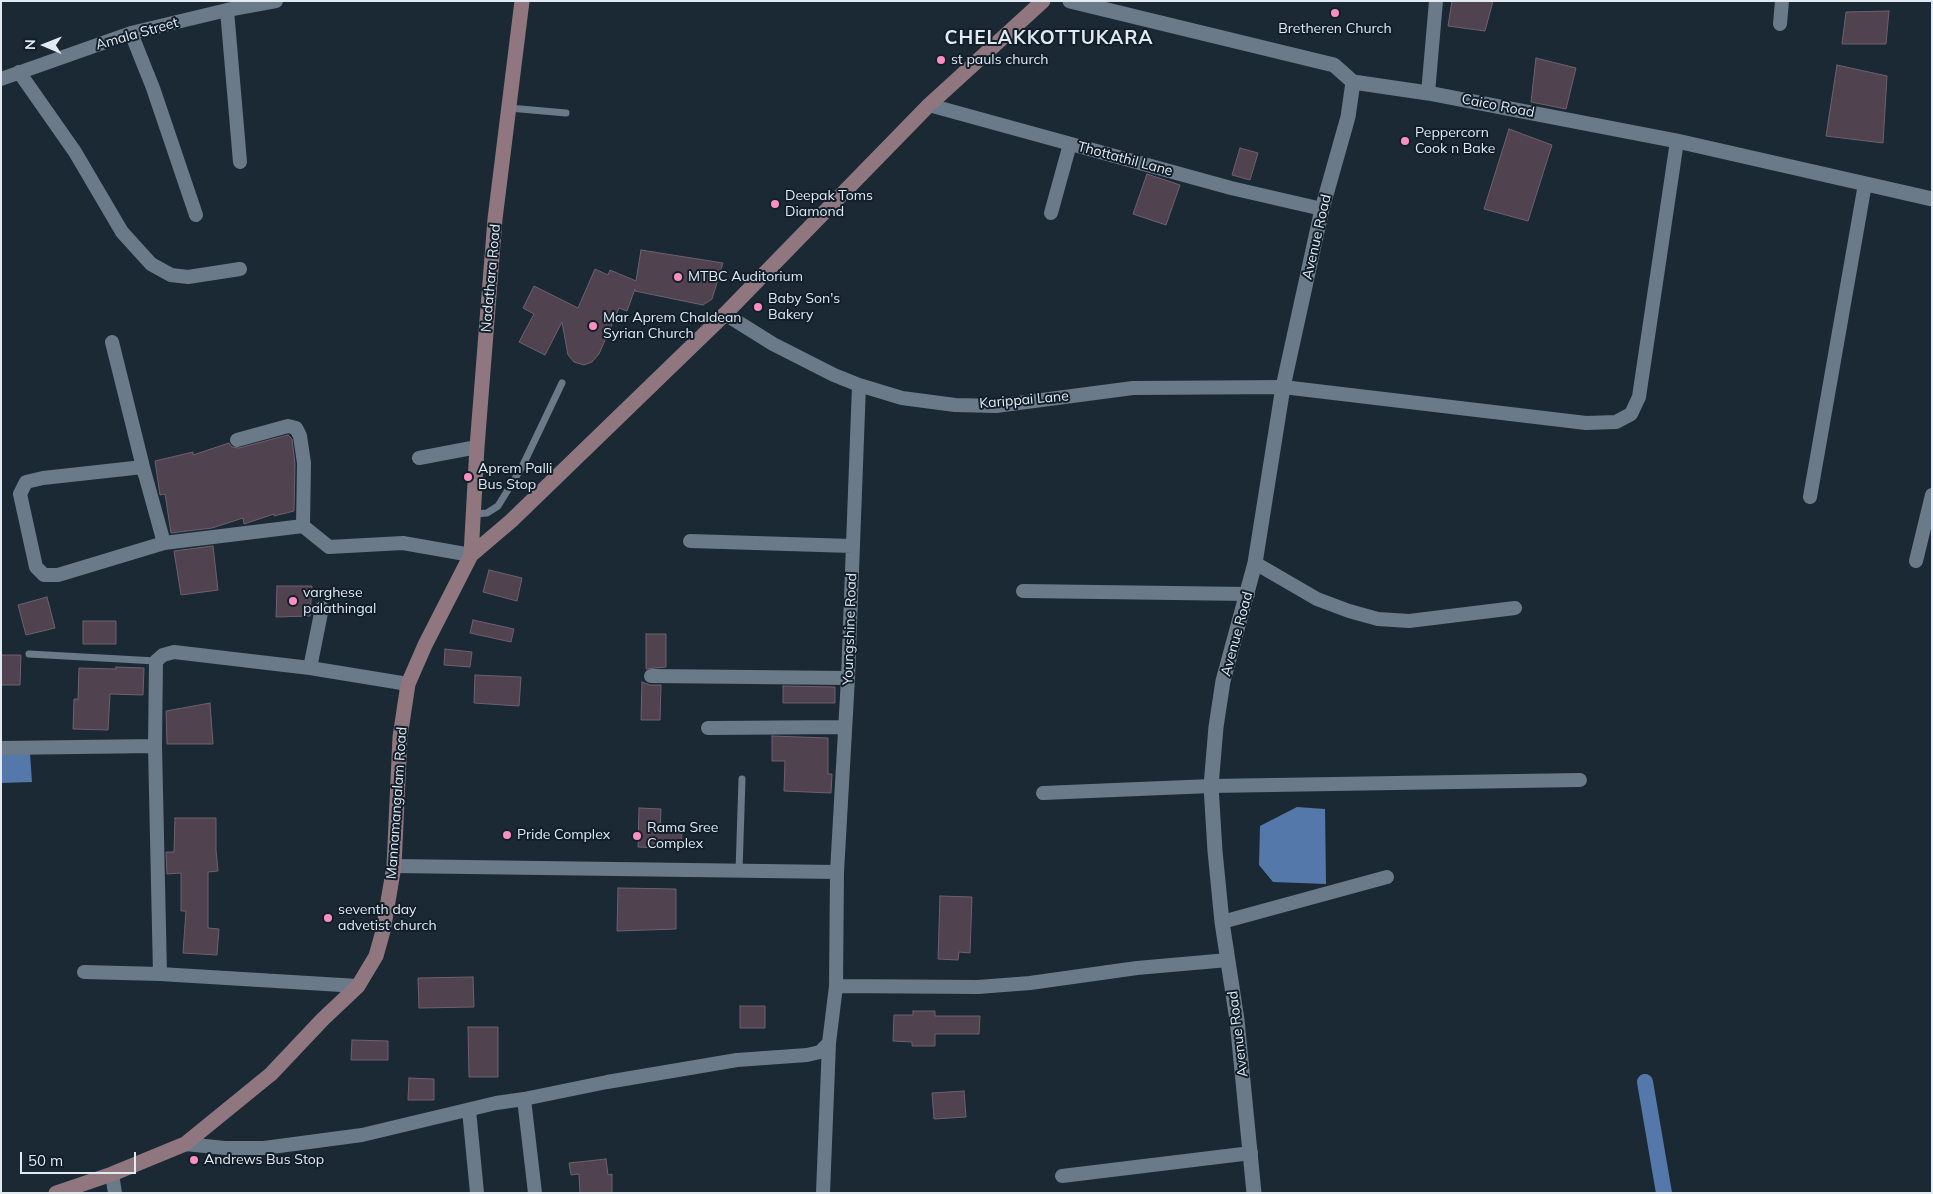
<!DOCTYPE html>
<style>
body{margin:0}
#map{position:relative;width:1933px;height:1194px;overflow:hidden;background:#1b2934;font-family:Mulish,sans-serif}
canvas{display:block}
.frame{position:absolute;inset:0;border:2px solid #e1e9f1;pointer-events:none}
.north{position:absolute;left:20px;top:20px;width:50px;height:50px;-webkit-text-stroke:4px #121f2a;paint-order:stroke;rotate:271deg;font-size:14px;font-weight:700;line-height:20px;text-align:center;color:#e1e9f1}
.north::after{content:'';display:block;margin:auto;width:18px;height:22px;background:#e1e9f1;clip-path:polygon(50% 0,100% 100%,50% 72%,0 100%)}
.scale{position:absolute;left:20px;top:1152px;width:116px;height:22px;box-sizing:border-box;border:2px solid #e1e9f1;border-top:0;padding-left:6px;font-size:15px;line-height:18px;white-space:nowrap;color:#e1e9f1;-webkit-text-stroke:4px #121f2a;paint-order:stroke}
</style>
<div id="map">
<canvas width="1933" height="1194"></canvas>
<div class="frame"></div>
<div class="north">N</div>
<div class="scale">50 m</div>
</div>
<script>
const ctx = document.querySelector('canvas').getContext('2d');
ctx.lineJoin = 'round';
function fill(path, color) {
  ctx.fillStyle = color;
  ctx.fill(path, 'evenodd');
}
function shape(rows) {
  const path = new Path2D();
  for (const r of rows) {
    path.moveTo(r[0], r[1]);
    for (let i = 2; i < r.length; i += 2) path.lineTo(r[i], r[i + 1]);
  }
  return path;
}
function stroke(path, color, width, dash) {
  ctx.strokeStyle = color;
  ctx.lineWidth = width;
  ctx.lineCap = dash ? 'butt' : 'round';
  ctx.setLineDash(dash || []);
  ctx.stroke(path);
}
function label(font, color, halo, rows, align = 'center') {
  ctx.font = font + ' Mulish,sans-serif';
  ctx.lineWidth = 4;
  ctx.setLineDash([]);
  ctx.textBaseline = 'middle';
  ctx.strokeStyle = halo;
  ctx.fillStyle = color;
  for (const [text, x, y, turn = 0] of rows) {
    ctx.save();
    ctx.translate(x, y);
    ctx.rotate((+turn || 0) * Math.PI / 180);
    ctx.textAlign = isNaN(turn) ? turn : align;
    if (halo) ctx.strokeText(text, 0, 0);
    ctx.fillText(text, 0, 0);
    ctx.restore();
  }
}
const water = shape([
 [1,752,30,753,32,782,1,783],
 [1297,807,1325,809,1326,884,1273,882,1259,865,1260,826]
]);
const canal = shape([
 [1645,1082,1664,1193]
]);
const building = shape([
 [1452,1,1493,1,1485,31,1448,26,1452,1],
 [1889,11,1886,44,1842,44,1846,12,1889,11],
 [1536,58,1576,68,1566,109,1531,102,1536,58],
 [1837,65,1887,76,1883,143,1826,136,1837,65],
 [1509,129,1552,145,1528,221,1484,209,1509,129],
 [1240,148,1258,153,1250,180,1232,175,1240,148],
 [1147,174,1180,185,1166,225,1133,214,1147,174],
 [641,250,723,263,712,299,703,305,635,291,635,289,627,311,619,308,599,354,592,362,584,365,574,362,568,355,562,322,545,355,519,342,534,314,523,308,534,286,578,308,595,269,608,275,610,270,636,281,641,250],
 [288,435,292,439,295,464,294,511,274,516,274,514,244,524,243,518,212,528,171,533,165,494,160,495,155,461,193,452,193,455,229,443,232,447,239,448,288,435],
 [213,546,218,590,181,595,174,551,213,546],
 [489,570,522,578,517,601,483,592,489,570],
 [277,586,312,586,310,616,276,617,277,586],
 [47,597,55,628,26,635,18,605,47,597],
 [473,620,514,629,511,642,470,633,473,620],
 [83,621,116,621,116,644,83,644,83,621],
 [646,634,666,634,666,667,646,669,646,634],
 [445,649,472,652,470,667,444,665,445,649],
 [1,655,21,655,20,685,1,685,1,655],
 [116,667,144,668,143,695,110,694,108,730,73,729,74,699,78,699,79,668,116,669,116,667],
 [475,675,521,677,519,706,474,703,475,675],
 [642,682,650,685,661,685,660,720,641,720,642,682],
 [783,686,835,687,835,703,783,703,783,686],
 [210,703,213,744,167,744,166,711,210,703],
 [772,736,828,738,828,774,832,774,831,793,784,791,785,761,772,761,772,736],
 [639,808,661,809,660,831,682,832,681,849,638,847,639,808],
 [175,818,216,818,216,850,218,871,208,872,208,928,219,929,217,955,183,953,186,911,181,911,181,873,167,874,166,852,174,852,175,818],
 [618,888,676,889,676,929,617,931,618,888],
 [940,896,972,897,970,953,959,952,958,960,938,959,940,896],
 [473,977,474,1007,419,1008,418,978,473,977],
 [740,1006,765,1006,765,1028,740,1028,740,1006],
 [913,1011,935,1011,935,1016,980,1016,979,1034,935,1034,935,1046,912,1046,912,1042,893,1041,894,1015,913,1015,913,1011],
 [468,1027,498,1027,498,1077,469,1077,468,1027],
 [352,1040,388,1041,388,1060,351,1060,352,1040],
 [409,1078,434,1079,434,1100,408,1100,409,1078],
 [964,1091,966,1117,934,1119,932,1093,964,1091],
 [606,1159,608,1175,612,1174,612,1193,580,1193,579,1174,571,1175,569,1163,606,1159]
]);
const service = shape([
 [509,108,566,113],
 [474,514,487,513,498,506,522,467,562,383],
 [29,654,156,661],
 [739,871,742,779]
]);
const minor = shape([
 [227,10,240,162],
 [1780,24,1782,1],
 [131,33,153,88,196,215],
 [19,72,75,152,122,232,151,264,171,275,188,277,240,269],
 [1,79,131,33,227,10,276,1],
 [1428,93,1436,1],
 [929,105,1231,188,1322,209],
 [1051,213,1070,144],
 [725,314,773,344,834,375,859,385,902,398,955,405,996,406,1133,388,1283,387,1586,423,1616,422,1631,414,1639,397,1677,141],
 [112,342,145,475],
 [237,440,288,426,296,428,300,436,304,463,303,526],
 [419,458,477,447],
 [1810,497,1865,184],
 [690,541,852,546],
 [164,543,143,467,43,478,26,482,20,494,36,567,44,575,58,575,164,543,303,526,329,547,403,543,471,555],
 [1916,561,1932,495],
 [1255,563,1317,599,1349,611,1378,619,1409,621,1515,608],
 [1023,591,1248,594],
 [310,668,322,608],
 [651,676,848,678],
 [708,728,845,727],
 [155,746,156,661,163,655,174,652,310,668,408,684],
 [1,748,155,746,160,974,358,986],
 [1043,793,1211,786,1580,780],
 [394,866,837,872],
 [1222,922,1387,877],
 [84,972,160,974],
 [836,986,978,987,1030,983,1137,968,1228,960],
 [524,1099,535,1193],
 [469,1110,477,1193],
 [185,1144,225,1148,264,1148,362,1135,496,1103,524,1099,607,1082,737,1060,807,1055,820,1052,829,1043,836,986,837,872,848,678,859,385],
 [112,1174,115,1193],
 [1062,1176,1251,1153],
 [823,1193,829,1043]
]);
const tertiary = shape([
 [1070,1,1334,65,1353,82,1428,93,1677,141,1932,199],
 [1254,1193,1237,1020,1222,922,1215,851,1211,786,1216,727,1223,681,1255,563,1283,387,1322,209,1348,117,1353,82]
]);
const secondary = shape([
 [471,555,477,447,495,219,522,1],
 [56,1193,112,1174,185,1144,271,1074,323,1019,358,986,376,956,383,931,394,866,400,737,408,684,425,645,471,555,511,521,725,314,929,105,1043,1]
]);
const markers = [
 [1335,13,5,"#fc8fc1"],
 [941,60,5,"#fc8fc1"],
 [1405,141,5,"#fc8fc1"],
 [775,204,5,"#fc8fc1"],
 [678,277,5,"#fc8fc1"],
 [758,307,5,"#fc8fc1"],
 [593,326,5,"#fc8fc1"],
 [468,477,5,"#fc8fc1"],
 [293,601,5,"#fc8fc1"],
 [507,835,5,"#fc8fc1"],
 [637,836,5,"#fc8fc1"],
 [328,918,5,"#fc8fc1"],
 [194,1160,5,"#fc8fc1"]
];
const poiNames = [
 ["Bretheren Church",1335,29,"center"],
 ["st pauls church",951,60],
 ["Peppercorn",1415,133],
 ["Cook n Bake",1415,149],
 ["Deepak Toms",785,196],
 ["Diamond",785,212],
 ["MTBC Auditorium",688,277],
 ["Baby Son's",768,299],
 ["Bakery",768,315],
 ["Mar Aprem Chaldean",603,318],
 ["Syrian Church",603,334],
 ["Aprem Palli",478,469],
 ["Bus Stop",478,485],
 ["varghese",303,593],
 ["palathingal",303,609],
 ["Rama Sree",647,828],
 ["Complex",647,844],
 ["Pride Complex",517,835],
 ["seventh day",338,910],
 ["advetist church",338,926],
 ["Andrews Bus Stop",204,1160]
];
const streetNames = [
 ["Amala Street",137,34,-16],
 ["Caico Road",1498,106,11],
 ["Thottathil Lane",1125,159,15],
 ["Avenue Road",1317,237,-77],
 ["Nadathara Road",491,278,-85],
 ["Karippai Lane",1024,400,-5],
 ["Youngshine Road",850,629,-88],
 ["Avenue Road",1237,634,-75],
 ["Mannamangalam Road",397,803,-86],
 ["Avenue Road",1238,1034,-97]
];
const districtNames = [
 ["CHELAKKOTTUKARA",1049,38]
];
fill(water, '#5478a9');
stroke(canal, '#5478a9', 16);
fill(building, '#50424f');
stroke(building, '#6f606f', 1);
stroke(service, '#6a7a88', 7);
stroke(minor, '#6a7a88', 14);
stroke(tertiary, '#6a7a88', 15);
stroke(secondary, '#90777f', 15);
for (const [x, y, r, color] of markers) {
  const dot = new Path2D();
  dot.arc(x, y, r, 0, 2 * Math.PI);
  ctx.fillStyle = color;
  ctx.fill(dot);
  stroke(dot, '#121f2a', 2);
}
label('14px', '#e1e9f1', '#121f2a', poiNames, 'left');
label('14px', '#e1e9f1', '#121f2a', streetNames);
ctx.letterSpacing = '1px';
label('bold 19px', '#e1e9f1', '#121f2a', districtNames);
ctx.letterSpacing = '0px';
</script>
